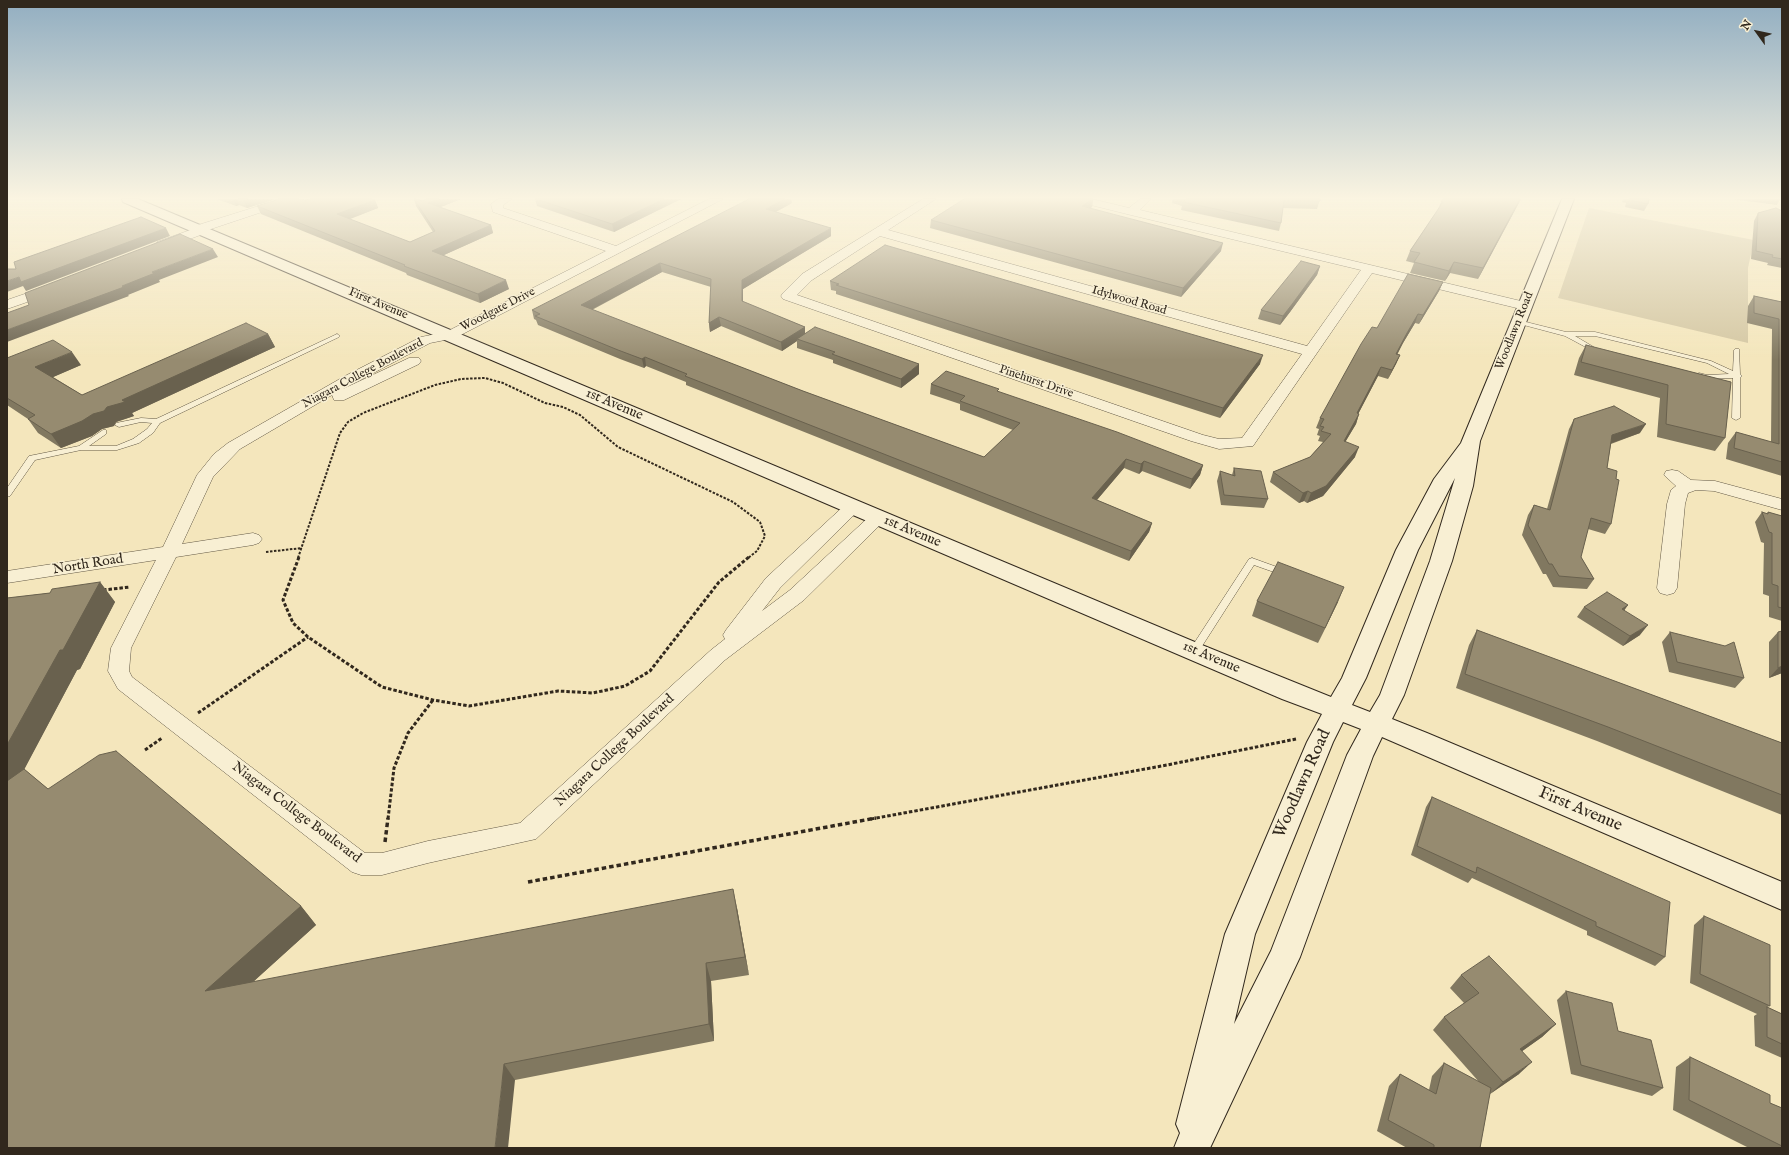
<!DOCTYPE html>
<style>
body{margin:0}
#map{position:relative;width:1789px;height:1155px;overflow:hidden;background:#f4e6bc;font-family:"IM FELL English",serif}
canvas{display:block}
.frame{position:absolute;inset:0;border:8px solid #31281d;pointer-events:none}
.north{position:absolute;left:1737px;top:12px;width:40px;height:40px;-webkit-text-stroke:3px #f8efd3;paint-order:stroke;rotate:303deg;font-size:11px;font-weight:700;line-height:16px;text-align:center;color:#31281d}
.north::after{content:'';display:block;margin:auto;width:14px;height:18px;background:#31281d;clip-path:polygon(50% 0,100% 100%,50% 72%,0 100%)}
</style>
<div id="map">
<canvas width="1789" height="1155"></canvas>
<div class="frame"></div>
<div class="north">N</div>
</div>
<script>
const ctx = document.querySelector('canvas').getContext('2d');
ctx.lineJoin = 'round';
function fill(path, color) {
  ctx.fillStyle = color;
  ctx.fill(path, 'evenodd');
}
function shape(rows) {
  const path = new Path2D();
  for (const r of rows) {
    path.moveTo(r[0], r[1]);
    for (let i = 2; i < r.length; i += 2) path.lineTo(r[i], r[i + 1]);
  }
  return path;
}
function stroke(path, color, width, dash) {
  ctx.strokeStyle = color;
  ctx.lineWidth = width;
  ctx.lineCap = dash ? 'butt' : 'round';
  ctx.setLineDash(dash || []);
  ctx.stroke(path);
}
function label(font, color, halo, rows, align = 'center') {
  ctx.font = font + ' "IM FELL English",serif';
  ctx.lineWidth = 3;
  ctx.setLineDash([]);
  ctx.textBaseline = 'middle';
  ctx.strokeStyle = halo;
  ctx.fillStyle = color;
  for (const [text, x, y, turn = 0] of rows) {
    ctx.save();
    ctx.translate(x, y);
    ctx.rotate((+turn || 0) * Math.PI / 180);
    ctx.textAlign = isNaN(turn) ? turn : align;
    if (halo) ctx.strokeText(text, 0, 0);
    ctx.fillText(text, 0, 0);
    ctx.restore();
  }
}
const green = shape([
 [1589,208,1754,240,1748,268,1748,343,1558,298]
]);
const pathFar2 = shape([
 [266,552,302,548],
 [298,558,340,433,348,422,363,413,435,385,461,379,485,378,503,383,545,403,563,407,580,415,618,447,733,502,760,522,765,536,757,551,748,558]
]);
const pathFar1 = shape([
 [299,557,283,600,293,623,308,637,382,687,433,700,469,706,558,691,593,693,625,686,650,671,719,582,749,557],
 [103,590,130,587],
 [198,713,308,637],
 [145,750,162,738],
 [388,819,394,768,408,733,433,700],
 [871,819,1167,765,1296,739]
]);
const path = shape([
 [385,842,388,818],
 [528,882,876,818]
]);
const lane = shape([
 [1518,320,1566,332,1595,332,1711,361,1733,371,1734,350,1735,349,1739,349,1740,374,1742,376,1740,378,1740,418,1736,420,1732,418,1733,378,1707,379,1695,375,1699,373,1707,375,1729,374,1707,363,1595,336,1575,336,1597,349,1597,351,1595,352,1565,336,1516,323,1515,322,1518,320],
 [337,334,340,336,339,337,160,423,153,433,139,443,117,450,81,450,35,460,10,496,7,497,7,488,29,456,79,446,103,430,106,430,106,434,89,446,116,446,133,439,147,429,152,423,141,422,119,427,115,425,116,423,141,418,156,419,337,334],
 [1252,558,1288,571,1289,573,1285,576,1254,565,1197,654,1191,654,1189,651,1191,648,1249,559,1252,558]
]);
const street = shape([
 [281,199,297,199,295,201,208,230,206,233,165,248,157,248,155,245,157,242,193,229,195,226,281,199],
 [498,199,512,199,503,205,503,208,616,246,709,199,723,199,455,338,430,343,343,389,409,358,419,358,421,361,419,364,344,400,334,400,332,395,240,449,213,477,182,544,253,533,259,535,262,539,259,543,253,545,176,557,131,648,129,671,132,677,365,853,382,853,428,841,520,823,711,650,725,639,723,635,726,630,766,578,847,503,853,501,859,503,862,507,780,588,762,611,790,590,872,514,878,512,884,514,887,518,804,600,725,660,536,839,428,863,382,875,361,875,352,872,118,689,108,671,111,648,156,560,7,583,7,571,163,547,197,475,214,454,228,443,345,376,421,337,446,332,606,251,493,212,491,204,498,199],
 [923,199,936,199,888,230,1307,346,1361,270,1131,215,1075,201,1073,199,1092,199,1129,208,1140,199,1151,199,1140,210,1525,302,1530,303,1532,306,1530,309,1525,310,1372,273,1253,446,1219,449,1191,441,783,299,781,296,783,293,802,274,923,199],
 [880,236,1302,354,1242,438,1219,439,1203,435,797,295,812,280,880,236],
 [51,285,56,286,58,289,56,292,7,309,7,300,51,285],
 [1672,470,1678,471,1691,480,1715,481,1782,499,1782,510,1714,491,1696,490,1688,493,1685,504,1677,588,1674,593,1667,595,1660,593,1657,588,1667,504,1671,490,1676,486,1664,475,1666,471,1672,470]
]);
const secondary = shape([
 [122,199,138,199,1202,645,1331,697,1342,678,1396,550,1434,479,1461,443,1562,199,1574,199,1480,441,1473,486,1452,561,1404,695,1392,719,1427,733,1782,882,1782,910,1382,737,1373,756,1300,957,1210,1148,1174,1148,1180,1133,1176,1124,1225,934,1307,742,1322,714,1282,699,123,202,122,199],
 [1455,478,1430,561,1380,695,1370,712,1352,705,1366,678,1418,550,1455,478],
 [1343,722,1361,729,1347,755,1271,951,1234,1024,1255,934,1333,742,1343,722]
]);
const wall = shape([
 [217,199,276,199,247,208,239,205,236,206],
 [414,199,423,201,426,199,461,199,440,207,491,225,493,233,444,255,509,289,480,303,407,275,406,273,261,214,257,206,306,200,375,200,378,208,349,219,410,242,433,232,416,206],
 [535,199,681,199,614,232,537,206],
 [1093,199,1092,207,1090,208,1221,251,1181,297,930,228,931,220],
 [1173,199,1320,199,1317,209,1283,208,1281,223,1279,231,1181,210,1182,206,1172,203],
 [1521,199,1478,279,1450,273,1445,281,1410,273,1414,263,1406,261,1410,251,1438,209,1441,202],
 [1623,199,1649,199,1648,204,1644,211,1625,207,1626,203,1622,202],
 [1732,199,1780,199,1777,205],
 [792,203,776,212,831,236,743,289,743,302,805,327,805,333,919,374,901,388,833,363,833,360,797,348,797,341,782,351,721,326,710,332,709,323,711,287,662,272,592,310,803,391,984,457,1013,430,960,410,960,404,930,394,931,384,999,392,1203,465,1200,475,1190,489,1142,471,1139,474,1124,468,1097,500,1152,523,1149,532,1129,561,686,385,686,382,646,366,644,368,620,359,538,325,536,320,534,319,532,310],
 [1782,211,1782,268,1767,265,1768,263,1751,259,1754,221,1758,213],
 [1320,266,1317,275,1290,312,1280,325,1258,319,1261,310],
 [830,281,1260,364,1220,418,836,294,836,291,831,290],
 [1443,282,1439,291,1419,324,1415,323,1403,343,1397,354,1400,355,1396,364,1388,379,1378,376,1358,414,1359,414,1356,424,1345,442,1355,457,1323,496,1307,503,1304,501,1299,503,1270,482,1273,472,1310,457,1323,442,1318,441,1320,436,1317,435,1319,429,1316,428,1320,418,1377,328],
 [1754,296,1782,302,1782,476,1726,459,1728,443,1736,432,1771,442,1772,329,1747,323,1748,306],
 [268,334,275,347,132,413,134,416,116,422,114,426,102,429,92,436,61,448,38,433,28,419,7,405,7,358,81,365,53,377,82,395],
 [1586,345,1731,382,1725,438,1715,451,1657,437,1660,398,1574,375,1579,358],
 [1574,419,1640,433,1611,444,1607,468,1616,479,1611,524,1605,534,1588,529,1581,557,1594,579,1587,589,1553,587,1546,574,1543,574,1522,535,1528,515,1534,505,1547,509,1569,429],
 [1234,468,1268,499,1264,508,1221,505,1217,481,1220,471,1232,475],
 [1762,512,1767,514,1768,512,1782,516,1782,621,1769,617,1769,596,1763,594,1764,543,1761,542,1755,522],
 [100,582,115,602,80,669,77,670,24,769,48,789,301,906,316,925,253,982,737,908,749,975,711,981,714,1041,515,1080,7,1148,7,598,50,593],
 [1257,601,1338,602,1318,643,1252,616],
 [1628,605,1624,610,1640,635,1623,646,1577,617,1584,607],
 [1477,630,1782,743,1782,815,1597,741,1456,688,1469,645],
 [1670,632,1744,678,1735,688,1669,672,1662,642],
 [1778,632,1782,673,1769,678,1769,642],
 [1432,797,1665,957,1655,966,1587,935,1587,931,1472,878,1468,883,1411,855,1426,807],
 [1704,916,1770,1006,1767,1007,1782,1014,1782,1058,1755,1046,1754,1016,1757,1014,1690,983,1694,925],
 [1461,975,1556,1024,1542,1037,1522,1051,1519,1074,1490,1094,1490,1093,1480,1148,1407,1148,1377,1131,1389,1086,1400,1074,1429,1090,1432,1076,1444,1063,1480,1083,1433,1030,1444,1017,1464,1003,1450,988],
 [1566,991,1663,1088,1652,1096,1571,1074,1557,1000],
 [1690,1057,1770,1103,1782,1108,1782,1148,1749,1148,1673,1110,1676,1067]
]);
const shadedWall = shape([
 [233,199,236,199,239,205,236,206],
 [248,199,276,199,247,208,243,200],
 [439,199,461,199,431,211,428,203],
 [664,199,681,199,614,232,612,224],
 [785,199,791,199,792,203,766,217,766,209],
 [1093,199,1092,207,1081,214,1082,206],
 [1520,199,1521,199,1478,279,1483,268],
 [375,200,378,208,340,223,337,214],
 [491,225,493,233,435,259,432,251],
 [166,228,170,236,26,291,23,286,7,292,7,281],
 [831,228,831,236,743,289,743,310,742,301,742,280],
 [1223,243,1221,251,1181,297,1183,288],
 [213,249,218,257,159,280,160,282,128,295,129,296,7,342,7,330,122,286,152,272],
 [1454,262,1450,273,1445,281,1449,271],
 [660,263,662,272,583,314,581,305],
 [1320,266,1317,275,1290,312,1280,325,1283,316],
 [506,280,509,289,480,303,478,294],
 [1443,282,1439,291,1419,324,1423,315],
 [1418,314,1415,323,1403,343,1393,363,1396,354,1407,333],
 [719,317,721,326,710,332,709,323],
 [805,327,805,336,797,339,797,341,782,351,781,342],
 [268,334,275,347,132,413,134,416,116,422,114,426,102,429,92,436,61,448,51,434,93,414,122,400],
 [72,352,81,365,44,381,35,367],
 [1263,355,1260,364,1220,418,1223,408],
 [1400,355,1396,364,1388,379,1392,370],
 [645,357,646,366,644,368,642,359],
 [919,364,919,374,901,388,901,379],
 [1381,367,1378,376,1354,422,1357,413],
 [1359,414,1356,424,1340,451,1344,441],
 [1646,424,1640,433,1606,445,1612,435],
 [1359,447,1355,457,1323,496,1307,503,1311,493],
 [1126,459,1124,468,1090,508,1092,498],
 [1144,461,1142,471,1139,474,1141,464],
 [1203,465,1200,475,1190,489,1192,479],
 [1308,491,1304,501,1299,503,1303,493],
 [1152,523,1149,532,1129,561,1131,551],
 [100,582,115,602,80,669,77,670,7,802,7,745,60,650],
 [1344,587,1338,602,1318,643,1325,628],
 [1628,605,1621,615,1622,609],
 [1648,625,1640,635,1623,646,1630,636],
 [1782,666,1782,673,1769,678,1778,668],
 [733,889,737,908,749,975,745,957],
 [301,906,316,925,223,1009,205,991],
 [706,963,711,981,714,1041,709,1024],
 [1556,1024,1542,1037,1507,1062,1520,1049],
 [1532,1062,1519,1074,1490,1094,1503,1082],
 [504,1064,515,1080,508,1148,495,1148]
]);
const building = shape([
 [239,199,248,199,243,200,239,199],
 [279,199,298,199,306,200,311,199,372,199,375,200,337,214,410,242,435,231,414,199,416,199,423,201,426,199,439,199,428,203,491,225,432,251,506,280,478,294,404,266,405,265,257,206,279,199],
 [536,199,664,199,612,224,536,199],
 [749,199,785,199,766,209,831,228,742,280,742,301,805,327,781,342,719,317,709,323,711,279,660,263,581,305,803,391,984,457,1020,423,960,401,965,396,931,384,946,371,999,389,997,391,1117,432,1203,465,1192,479,1144,461,1141,464,1126,459,1092,498,1152,523,1131,551,685,376,687,374,645,357,642,359,618,350,535,316,540,314,532,310,749,199],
 [964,199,1093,199,1082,206,1223,243,1183,288,931,220,964,199],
 [1186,199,1320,199,1320,201,1284,200,1281,223,1183,202,1186,199],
 [1443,199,1520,199,1483,268,1454,262,1449,271,1414,262,1420,253,1410,251,1443,202,1441,202,1443,199],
 [1629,199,1649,199,1648,204,1629,200,1629,199],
 [1776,208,1782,211,1782,259,1772,257,1773,255,1756,251,1758,213,1776,208],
 [141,217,166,228,21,282,19,277,7,281,7,269,16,269,14,262,141,217],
 [180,234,213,249,152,272,155,273,122,286,124,287,7,330,7,313,29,305,25,293,180,234],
 [885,245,1263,355,1223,408,836,285,839,284,830,281,885,245],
 [1301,261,1320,266,1293,303,1283,316,1261,310,1301,261],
 [1408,274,1443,282,1423,315,1418,314,1407,333,1396,354,1400,355,1392,370,1381,367,1357,413,1359,414,1344,441,1359,447,1326,486,1311,493,1308,491,1303,493,1273,472,1310,457,1331,434,1321,431,1324,427,1320,426,1324,419,1320,418,1361,344,1372,327,1377,328,1408,274],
 [1754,296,1782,302,1782,462,1734,448,1736,432,1779,444,1779,319,1754,313,1754,296],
 [246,323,268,334,122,400,125,402,107,407,104,411,93,414,82,421,51,434,28,419,35,415,7,398,7,358,53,340,72,352,35,367,82,395,246,323],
 [815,327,919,364,901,379,832,354,835,352,797,339,815,327],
 [1586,345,1731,382,1725,438,1666,424,1668,385,1581,362,1586,345],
 [1614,406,1646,424,1612,435,1607,468,1617,471,1616,479,1619,480,1611,524,1591,518,1581,557,1594,579,1559,576,1552,564,1549,564,1528,525,1534,505,1550,510,1574,419,1614,406],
 [1234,468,1261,471,1268,499,1224,495,1220,471,1235,476,1234,468],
 [1762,512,1768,514,1768,512,1782,516,1782,608,1778,607,1778,586,1772,584,1772,533,1769,532,1762,512],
 [1278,562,1344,587,1325,628,1257,601,1278,562],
 [100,582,63,650,60,650,7,745,7,598,50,593,52,589,100,582],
 [1607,592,1628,605,1622,609,1648,625,1630,636,1584,607,1607,592],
 [1477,630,1782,743,1782,795,1608,727,1465,674,1477,630],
 [1782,631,1782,666,1778,668,1778,632,1782,631],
 [1670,632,1725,646,1734,642,1744,678,1677,662,1670,632],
 [116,751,301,906,205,991,733,889,745,957,706,963,709,1024,504,1064,495,1148,7,1148,7,781,24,769,48,789,99,755,116,751],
 [1432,797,1670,902,1665,957,1596,926,1596,922,1477,867,1476,873,1417,846,1432,797],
 [1704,916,1770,945,1770,1006,1700,974,1704,916],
 [1489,956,1556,1024,1520,1049,1532,1062,1503,1082,1444,1017,1479,993,1461,975,1489,956],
 [1566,991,1612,1003,1618,1031,1651,1040,1663,1088,1581,1065,1566,991],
 [1767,1007,1782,1014,1782,1044,1767,1037,1767,1007],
 [1690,1057,1770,1095,1770,1103,1782,1108,1782,1146,1689,1100,1690,1057],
 [1444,1063,1491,1088,1480,1148,1434,1148,1434,1145,1388,1120,1400,1074,1436,1094,1444,1063]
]);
const farStreetnames = [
 ["Idylwood Road",1129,301,16],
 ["First Avenue",378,304,23],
 ["Woodgate Drive",498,310,-27],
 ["Woodlawn Road",1515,331,-68],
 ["Niagara College Boulevard",363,374,-28],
 ["Pinehurst Drive",1036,382,19]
];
const streetNames = [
 ["1st Avenue",614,405,23],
 ["1st Avenue",912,532,23],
 ["North Road",88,565,-9],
 ["1st Avenue",1211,658,23],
 ["Niagara College Boulevard",615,751,-43],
 ["Niagara College Boulevard",296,813,37]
];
const nearStreetnames = [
 ["Woodlawn Road",1303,784,-66],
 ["First Avenue",1580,810,23]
];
fill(green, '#d3c6a1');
stroke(lane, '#625845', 1);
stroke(street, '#625845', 1);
stroke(secondary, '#31281d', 2);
stroke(pathFar2, '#31281d', 2, [2.5, 1.5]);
stroke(pathFar1, '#31281d', 3, [3.5, 2]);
stroke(path, '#31281d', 3.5, [4.5, 3]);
fill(lane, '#f8efd3');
fill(street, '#f8efd3');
fill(secondary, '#f8efd3');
fill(wall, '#817860');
fill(shadedWall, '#69614e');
fill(building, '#968b70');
stroke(building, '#69614e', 1);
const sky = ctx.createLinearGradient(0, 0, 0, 360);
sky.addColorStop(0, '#92aec1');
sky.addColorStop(0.55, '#faf4e1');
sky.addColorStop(1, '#faf4e100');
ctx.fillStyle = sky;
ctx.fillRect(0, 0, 1789, 360);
label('12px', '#31281d', '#f8efd3', farStreetnames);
label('14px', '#31281d', '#f8efd3', streetNames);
label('17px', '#31281d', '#f8efd3', nearStreetnames);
</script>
